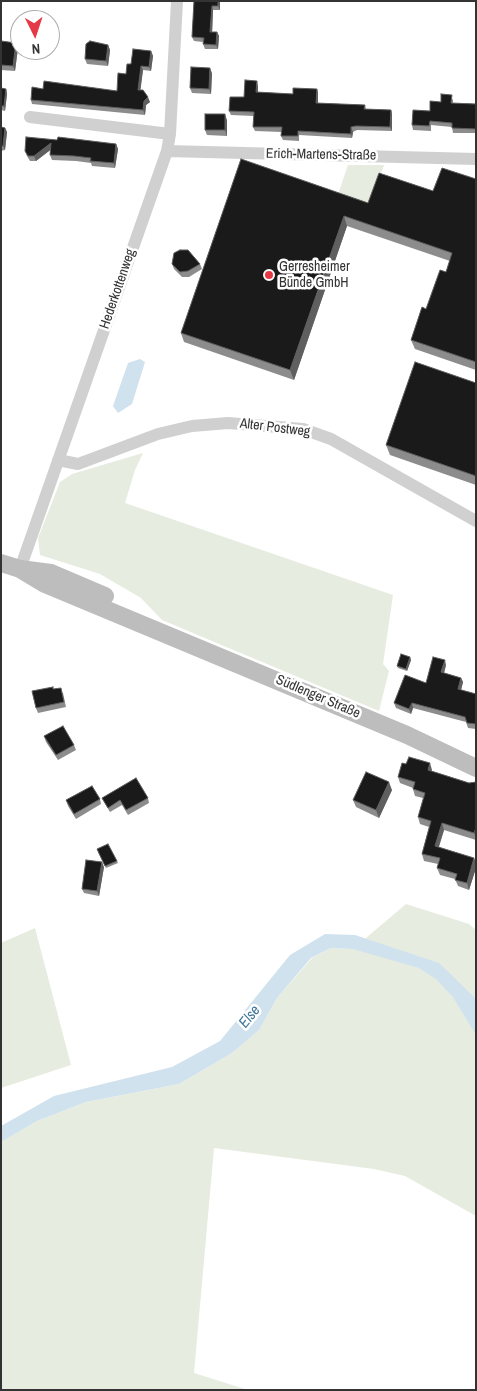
<!DOCTYPE html>
<meta charset="utf-8">
<style>
body{margin:0}
#map{position:relative;width:477px;height:1391px;overflow:hidden;background:#fff;font-family:"Archivo Narrow",sans-serif}
canvas{display:block}
.frame{position:absolute;inset:0;border:2px solid #333;pointer-events:none}
.north{position:absolute;left:10px;top:10px;width:50px;height:50px;box-sizing:border-box;background:#fff;border:1px solid #adadad;border-radius:50%;rotate:176deg;font-size:14px;font-weight:700;line-height:20px;text-align:center;color:#333}
.north::after{content:'';display:block;margin:auto;width:18px;height:22px;background:#e63946;clip-path:polygon(50% 0,100% 100%,50% 72%,0 100%)}
</style>
<div id="map">
<canvas width="477" height="1391"></canvas>
<div class="frame"></div>
<div class="north">N</div>
</div>
<script>
const ctx = document.querySelector('canvas').getContext('2d');
ctx.lineJoin = 'round';
function fill(path, color) {
  ctx.fillStyle = color;
  ctx.fill(path, 'evenodd');
}
function shape(rows) {
  const path = new Path2D();
  for (const r of rows) {
    path.moveTo(r[0], r[1]);
    for (let i = 2; i < r.length; i += 2) path.lineTo(r[i], r[i + 1]);
  }
  return path;
}
function stroke(path, color, width, dash) {
  ctx.strokeStyle = color;
  ctx.lineWidth = width;
  ctx.lineCap = dash ? 'butt' : 'round';
  ctx.setLineDash(dash || []);
  ctx.stroke(path);
}
function label(font, color, halo, rows, align = 'center') {
  ctx.font = font + ' "Archivo Narrow",sans-serif';
  ctx.lineWidth = 5;
  ctx.setLineDash([]);
  ctx.textBaseline = 'middle';
  ctx.strokeStyle = halo;
  ctx.fillStyle = color;
  for (const [text, x, y, turn = 0] of rows) {
    ctx.save();
    ctx.translate(x, y);
    ctx.rotate((+turn || 0) * Math.PI / 180);
    ctx.textAlign = isNaN(turn) ? turn : align;
    if (halo) ctx.strokeText(text, 0, 0);
    ctx.fillText(text, 0, 0);
    ctx.restore();
  }
}
const green = shape([
 [348,165,384,165,370,205,338,194],
 [143,453,135,470,125,503,393,595,383,664,389,671,379,711,162,620,141,598,100,574,40,555,38,538,60,482,72,474],
 [406,904,469,924,476,930,476,1216,405,1176,374,1169,214,1148,194,1373,248,1390,1,1390,1,1142,37,1121,86,1102,179,1084,232,1053,259,1030,277,998,312,958,331,948,353,949],
 [35,928,71,1065,1,1088,1,943]
]);
const water = shape([
 [140,359,145,362,132,404,118,413,113,406,128,363],
 [325,934,355,935,439,963,474,997,476,1001,476,1035,453,997,436,979,419,968,353,949,331,948,311,958,277,998,259,1030,232,1053,179,1084,86,1102,37,1121,1,1142,1,1126,54,1096,172,1067,220,1041,290,955]
]);
const minor = shape([
 [30,117,170,134],
 [167,151,476,159],
 [58,460,78,464,158,434,192,426,228,423,303,429,331,439,476,521],
 [20,569,167,151,170,134,177,1]
]);
const secondary = shape([
 [1,563,20,569,51,573,105,596],
 [20,569,45,584,407,735,476,768]
]);
const wall = shape([
 [194,1,220,1,220,10,213,10,212,32,217,32,219,36,218,49,205,49,203,44,203,42,194,41,192,37],
 [1,41,16,43,18,48,15,71,1,70],
 [108,45,110,50,108,66,87,64,85,59],
 [151,51,153,56,151,71,143,70,140,90,150,102,146,105,145,115,32,104,31,100,43,89,117,91,131,64],
 [212,73,211,94,192,93,190,88],
 [258,86,258,92,293,94,317,89,318,93,318,103,365,105,366,109,391,110,392,114,392,131,357,130,353,132,352,138,299,135,299,141,283,140,281,136,281,132,255,131,253,127,254,116,231,115,229,111],
 [1,88,6,89,7,94,5,111,1,110],
 [453,99,453,103,476,104,476,133,453,133,452,127,431,125,431,131,413,130,412,125,430,111],
 [227,120,227,136,207,135,205,130],
 [1,127,5,128,7,132,5,150,1,151],
 [57,140,116,144,118,149,115,168,92,166,91,163,76,161,52,160,50,155,50,150,36,161,30,161,27,156,25,151],
 [241,159,368,203,433,191,476,179,476,370,415,349,411,340,426,309,446,272,450,261,347,226,294,380,184,342,181,333],
 [172,264,200,264,202,269,189,277,182,277,174,269],
 [476,383,476,485,390,455,386,445],
 [410,657,411,660,407,671,398,668,397,666],
 [446,665,444,673,461,678,463,682,461,690,476,694,476,729,468,728,466,722,413,708,411,714,396,708,394,703,426,683],
 [54,689,63,693,66,707,38,713,36,708],
 [44,736,74,745,76,750,58,760,46,742],
 [432,770,432,771,469,783,476,782,476,840,444,830,439,847,476,862,476,868,469,890,458,886,455,879,440,875,437,868,438,864,424,861,422,854,429,827,420,824,418,817,423,798,415,796,413,789,413,788,400,783,398,777],
 [392,790,379,818,356,807,353,800],
 [102,798,148,798,149,803,128,815,122,805,110,812,104,802],
 [100,799,101,804,76,819,68,806,66,800],
 [98,852,117,861,118,863,106,868],
 [104,867,99,896,84,893,82,889]
]);
const shadedWall = shape([
 [218,1,220,1,220,10,218,6],
 [212,6,213,10,212,36,210,32],
 [217,32,219,36,218,49,216,45],
 [16,43,18,48,15,71,13,66],
 [108,45,110,50,108,66,106,61],
 [151,51,153,56,151,71,149,67],
 [141,66,143,70,140,94,138,90],
 [210,68,212,73,211,94,209,89],
 [257,81,258,86,258,97,256,92],
 [6,89,7,94,5,111,4,106],
 [317,89,318,93,318,107,316,103],
 [148,97,150,102,146,105,145,115,143,110,144,101],
 [391,110,392,114,392,131,390,127],
 [225,114,227,120,227,136,225,130],
 [351,127,353,132,352,138,351,134],
 [5,128,7,132,5,150,3,146],
 [51,143,53,148,36,161,34,156],
 [116,144,118,149,115,168,114,163],
 [344,216,347,226,294,380,290,370],
 [410,657,411,660,407,671,406,669],
 [445,660,446,665,443,677,441,672],
 [461,678,463,682,460,694,458,689],
 [412,703,413,708,411,714,409,709],
 [430,763,432,770,430,776,428,770],
 [389,782,392,790,379,818,376,810],
 [442,823,444,830,437,852,435,846],
 [476,828,476,838,474,833],
 [474,858,476,862,476,868,469,890,467,883],
 [102,862,104,867,99,896,97,891]
]);
const building = shape([
 [194,1,218,1,218,6,212,6,210,32,217,32,216,45,203,44,204,38,192,37,194,1],
 [1,41,16,43,13,66,1,65,1,41],
 [90,41,108,45,106,61,85,59,86,44,90,41],
 [133,49,151,51,149,67,141,66,138,90,143,90,148,97,144,101,143,110,31,100,32,87,43,89,44,81,117,91,118,73,126,74,127,64,131,64,133,49],
 [191,67,210,68,209,89,190,88,191,67],
 [245,80,257,81,256,92,293,94,293,88,317,89,316,103,365,105,364,109,391,110,390,127,356,126,351,127,351,134,298,131,298,136,281,136,282,127,253,127,254,112,229,111,230,97,244,97,245,80],
 [1,88,6,89,4,106,1,106,1,88],
 [441,94,452,95,451,103,476,104,476,129,452,128,452,123,430,121,429,126,412,125,413,110,430,111,430,101,441,102,441,94],
 [205,114,225,114,225,130,205,130,205,114],
 [1,127,5,128,3,146,1,146,1,127],
 [26,137,57,140,58,137,116,144,114,163,90,161,91,158,74,156,50,155,51,143,34,156,28,156,25,151,26,137],
 [241,159,368,203,379,173,433,191,442,168,476,179,476,362,411,340,422,307,426,309,440,270,446,272,452,253,344,216,290,370,181,333,241,159],
 [180,250,188,250,200,264,188,271,180,272,172,264,174,253,180,250],
 [415,362,476,383,476,476,386,445,415,362],
 [401,654,410,657,406,669,397,666,401,654],
 [433,657,445,660,441,672,461,678,458,689,476,694,476,724,467,723,465,717,412,703,409,709,394,703,405,675,426,683,433,657],
 [53,687,53,689,61,688,64,702,36,708,32,691,53,687],
 [63,726,74,745,56,755,44,736,63,726],
 [409,757,430,763,428,770,469,783,476,782,476,828,474,833,442,823,435,846,474,858,467,883,455,880,457,874,437,868,440,858,422,854,431,821,418,817,425,793,413,789,415,782,398,777,402,763,406,764,409,757],
 [366,772,389,782,376,810,353,800,366,772],
 [136,778,148,798,126,810,120,800,108,808,102,798,136,778],
 [92,786,100,799,74,814,66,800,92,786],
 [108,844,117,861,105,866,97,849,108,844],
 [86,860,102,862,97,891,82,889,86,860]
]);
const markers = [
 [269,275,5,"#e63946"]
];
const streetNames = [
 ["Erich-Martens-Straße",321,155,1],
 ["Hederkottenweg",118,289,-71],
 ["Alter Postweg",275,428,7],
 ["Südlenger Straße",318,697,23]
];
const poiNames = [
 ["Gerresheimer",279,267],
 ["Bünde GmbH",279,283]
];
const waterNames = [
 ["Else",250,1017,-51]
];
fill(green, '#e6ecdf');
fill(water, '#cfe2ee');
stroke(minor, '#d0d0d0', 12);
stroke(secondary, '#bdbdbd', 18);
fill(wall, '#8c8c8c');
fill(shadedWall, '#5f5f5f');
fill(building, '#1a1a1a');
stroke(building, '#5f5f5f', 1);
for (const [x, y, r, color] of markers) {
  const dot = new Path2D();
  dot.arc(x, y, r, 0, 2 * Math.PI);
  ctx.fillStyle = color;
  ctx.fill(dot);
  stroke(dot, '#fff', 2);
}
label('14px', '#333', '#fff', streetNames);
label('14px', '#333', '#fff', poiNames, 'left');
label('italic 15px', '#3f7597', '#fff', waterNames);
</script>
